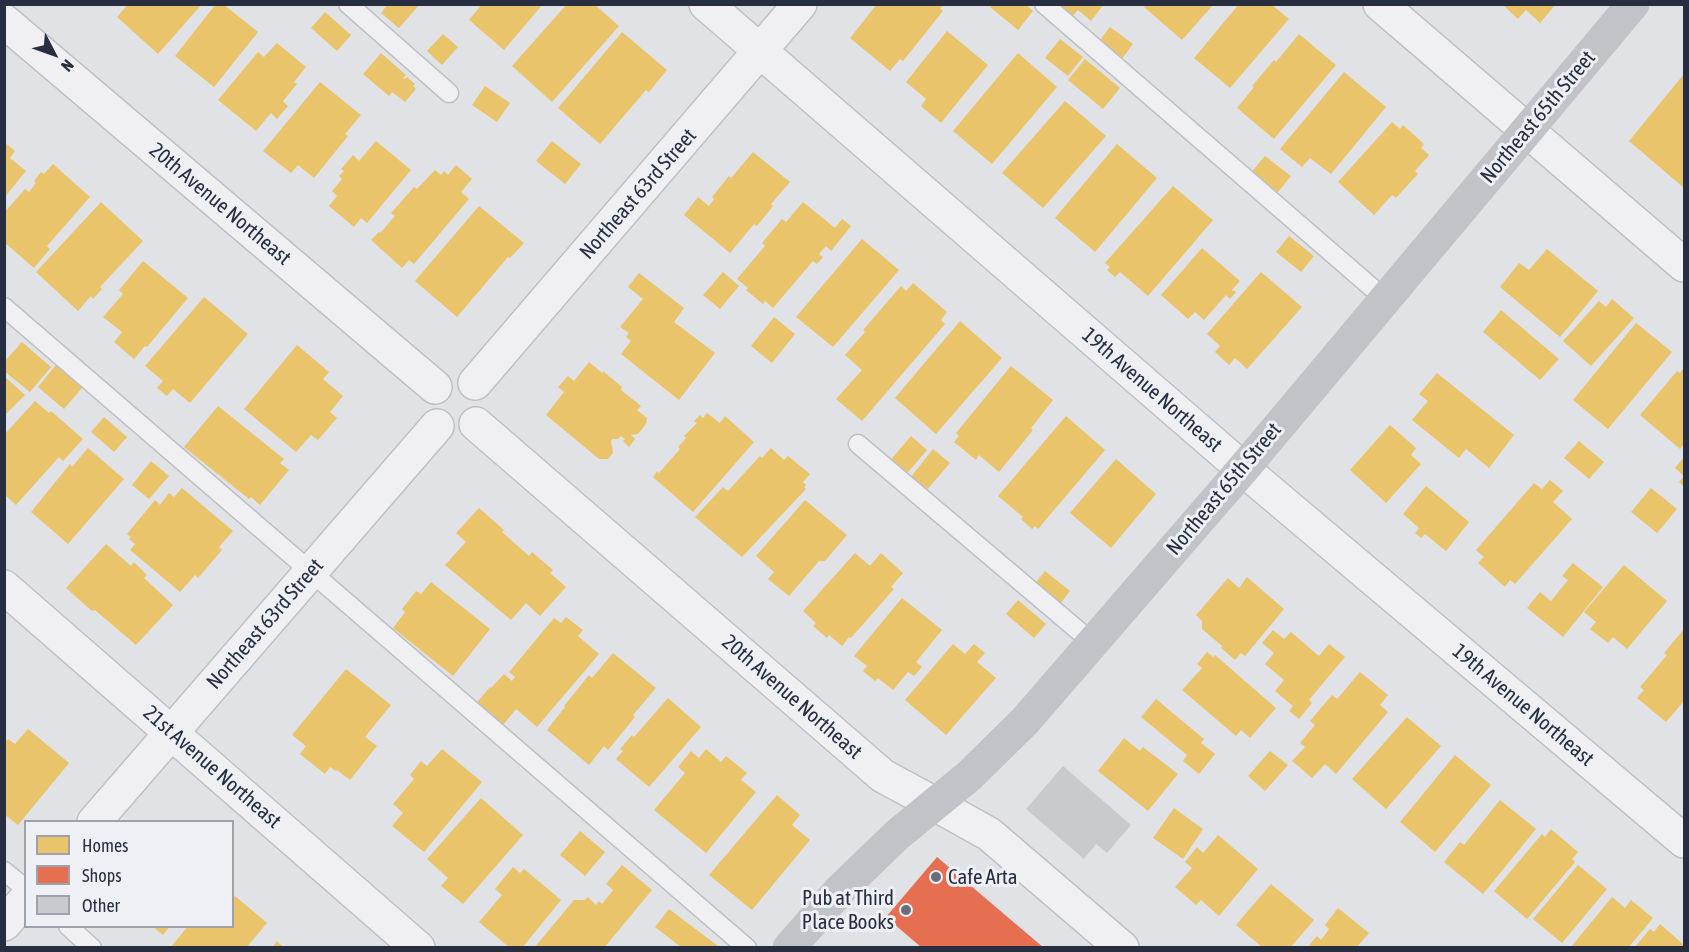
<!DOCTYPE html>
<style>
body{margin:0}
#map{position:relative;width:1689px;height:952px;overflow:hidden;background:#e0e2e6;font-family:"Asap Condensed",sans-serif}
canvas{display:block}
.frame{position:absolute;inset:0;border:6px solid #272e40;pointer-events:none}
.legend{position:absolute;left:24px;top:820px;width:210px;height:108px;box-sizing:border-box;background:#eef0f6;border:2px solid #9ea2ad;margin:0;padding:8px 10px;list-style:none;font-size:18px;color:#272e40}
.legend li{display:flex;align-items:center;gap:12px;height:30px}
.legend b{width:30px;border:2px solid #9ea2ad}
.north{position:absolute;left:24px;top:24px;width:60px;height:60px;-webkit-text-stroke:4px #eef0f6;paint-order:stroke;rotate:131deg;font-size:16px;font-weight:700;line-height:24px;text-align:center;color:#272e40}
.north::after{content:'';display:block;margin:auto;width:21px;height:27px;background:#272e40;clip-path:polygon(50% 0,100% 100%,50% 72%,0 100%)}
</style>
<div id="map">
<canvas width="1689" height="952"></canvas>
<div class="frame"></div>
<ul class="legend">
<li><b style="height:16px;background:#e9c46a"></b>Homes</li>
<li><b style="height:16px;background:#e76f51"></b>Shops</li>
<li><b style="height:16px;background:#c8cace"></b>Other</li>
</ul>
<div class="north">N</div>
</div>
<script>
const ctx = document.querySelector('canvas').getContext('2d');
ctx.lineJoin = 'round';
function fill(path, color) {
  ctx.fillStyle = color;
  ctx.fill(path, 'evenodd');
}
function shape(rows) {
  const path = new Path2D();
  for (const r of rows) {
    path.moveTo(r[0], r[1]);
    for (let i = 2; i < r.length; i += 2) path.lineTo(r[i], r[i + 1]);
  }
  return path;
}
function stroke(path, color, width, dash) {
  ctx.strokeStyle = color;
  ctx.lineWidth = width;
  ctx.lineCap = dash ? 'butt' : 'round';
  ctx.setLineDash(dash || []);
  ctx.stroke(path);
}
function label(font, color, halo, rows, align = 'center') {
  ctx.font = font + ' "Asap Condensed",sans-serif';
  ctx.lineWidth = 6;
  ctx.setLineDash([]);
  ctx.textBaseline = 'middle';
  ctx.strokeStyle = halo;
  ctx.fillStyle = color;
  for (const [text, x, y, turn = 0] of rows) {
    ctx.save();
    ctx.translate(x, y);
    ctx.rotate((+turn || 0) * Math.PI / 180);
    ctx.textAlign = isNaN(turn) ? turn : align;
    if (halo) ctx.strokeText(text, 0, 0);
    ctx.fillText(text, 0, 0);
    ctx.restore();
  }
}
const homes = shape([
 [128,4,202,4,158,54,117,17],
 [216,4,223,4,258,32,214,87,175,56],
 [388,4,420,4,399,28,381,13],
 [482,4,543,4,504,50,469,20],
 [567,4,594,4,619,26,552,102,512,66],
 [877,4,944,4,940,9,943,11,903,61,900,59,890,71,850,38],
 [993,4,1025,4,1033,11,1018,30,990,7],
 [1054,4,1104,4,1091,21,1078,10,1071,18],
 [1146,4,1214,4,1182,40,1144,7],
 [1239,4,1271,4,1289,19,1230,88,1194,58],
 [1502,4,1556,4,1540,23,1526,10,1518,19],
 [325,12,351,35,337,51,311,28],
 [1110,27,1133,44,1121,60,1098,43],
 [947,31,988,65,941,123,921,106,926,99,906,82],
 [622,32,667,70,649,92,646,90,600,144,558,108],
 [443,34,458,47,442,65,427,51],
 [1299,34,1336,65,1274,139,1237,108,1254,87,1252,86,1274,60,1276,62],
 [1060,39,1083,57,1068,76,1045,58],
 [277,43,306,67,294,82,297,84,283,101,288,106,277,119,271,113,256,131,218,100,258,52,264,57],
 [381,53,406,75,403,78,405,79,407,77,415,84,413,86,416,89,405,102,392,92,389,96,363,74],
 [1018,53,1057,87,992,164,953,131],
 [1085,59,1120,88,1103,109,1068,80],
 [1344,72,1386,107,1331,174,1310,158,1302,167,1280,149],
 [1684,74,1684,188,1629,141],
 [320,82,361,115,345,134,348,136,314,178,298,165,291,173,263,151],
 [485,86,510,103,497,122,472,105],
 [1065,101,1106,136,1043,208,1002,173],
 [1392,122,1400,129,1403,125,1424,144,1421,148,1429,155,1415,171,1418,174,1396,198,1392,195,1374,215,1338,182],
 [376,141,411,170,367,223,361,218,354,227,329,206,337,196,332,191,342,179,339,176,344,171,341,169,353,155,359,161],
 [552,141,581,164,565,184,536,161],
 [4,142,15,151,10,158,26,171,4,198],
 [1117,144,1157,178,1095,252,1055,218],
 [753,152,790,182,771,204,773,206,757,226,754,224,730,253,684,215,698,197,709,206,714,199,712,197,729,176,731,178],
 [1265,156,1291,176,1274,197,1248,176],
 [53,164,90,197,47,246,50,249,34,268,5,243,4,213,25,189,29,192,36,183,34,181,41,172,44,174],
 [456,165,472,179,461,192,469,199,414,264,409,260,402,268,371,240,379,232,380,233,395,216,391,213,414,187,417,189,435,170,441,175,444,171,448,175],
 [1173,186,1213,220,1148,296,1120,272,1115,277,1107,270,1110,267,1105,263],
 [101,202,143,241,100,287,102,289,93,299,91,296,78,311,36,272],
 [803,202,835,228,842,219,851,226,831,251,826,246,819,254,823,257,817,264,813,261,773,308,765,301,763,304,746,290,748,288,737,279,765,246,762,243,782,219,786,222],
 [479,206,524,243,510,258,508,257,457,317,415,281],
 [1289,236,1314,256,1301,272,1276,252],
 [862,239,899,270,833,347,796,317],
 [1202,248,1240,281,1232,290,1236,292,1230,299,1226,295,1204,320,1195,312,1188,319,1161,295],
 [1547,249,1598,291,1560,337,1500,287,1519,263,1529,270],
 [143,261,188,298,147,347,145,346,134,359,114,342,122,332,103,317,123,294,119,290],
 [723,272,739,286,720,309,703,295],
 [1261,272,1302,307,1247,369,1235,358,1229,365,1215,352,1220,346,1207,334],
 [639,273,684,308,674,322,715,353,679,400,621,354,631,341,626,337,629,333,620,327,643,299,628,287],
 [913,283,947,312,941,320,945,324,862,421,836,399,862,370,845,355,865,332,863,330,901,286,906,291],
 [204,297,248,334,190,403,173,389,167,396,157,388,163,381,145,366],
 [1612,299,1634,318,1591,366,1563,341,1599,301,1606,307],
 [1501,310,1559,359,1540,380,1483,332],
 [774,317,795,334,772,363,751,346],
 [960,321,1002,358,936,434,895,398],
 [1636,323,1672,352,1608,429,1573,400],
 [22,342,51,367,30,392,4,371,4,362],
 [297,345,329,372,323,379,343,396,330,412,337,418,318,440,311,435,296,452,244,409],
 [60,360,87,382,64,409,38,387],
 [589,362,602,373,603,371,622,387,621,390,641,406,637,410,647,418,646,424,638,434,631,435,635,439,629,447,623,441,625,439,621,436,618,439,612,439,611,442,613,453,608,459,599,459,546,415,564,392,558,387,568,376,574,381],
 [1011,366,1053,400,1031,428,1033,430,999,472,979,455,976,460,954,442,959,436,956,433],
 [1684,367,1684,444,1680,449,1640,415,1677,371,1680,373],
 [1437,373,1514,435,1489,468,1466,449,1459,458,1412,420,1428,401,1419,394],
 [4,376,25,395,4,416],
 [35,401,49,413,51,411,83,439,63,461,59,457,16,505,4,494,4,435],
 [218,406,284,459,280,463,289,470,260,505,251,497,249,499,184,447],
 [707,413,720,423,725,416,754,442,693,512,653,477,657,471,659,473,680,449,678,447,686,438,684,436,697,423,694,421,700,415,703,418],
 [1066,416,1105,450,1038,529,1035,526,1032,529,1021,519,1023,517,998,496],
 [104,417,127,437,114,452,91,432],
 [1390,425,1416,448,1411,455,1421,464,1386,503,1350,470],
 [911,436,927,450,904,477,888,463],
 [1579,441,1604,462,1589,479,1564,458],
 [88,448,124,479,68,544,31,512,70,464,72,467],
 [771,448,784,460,788,456,810,474,803,482,806,485,804,487,806,489,742,557,695,517,723,487,728,491,760,456,762,458],
 [933,449,950,463,926,491,910,478],
 [1684,457,1684,487,1679,482,1684,476,1675,468],
 [1116,459,1156,494,1111,548,1070,513],
 [151,461,169,476,149,499,132,485],
 [1550,480,1563,491,1553,502,1572,519,1515,584,1510,580,1505,587,1478,563,1484,557,1476,550,1534,483,1542,489],
 [1426,486,1469,522,1446,551,1425,534,1421,538,1415,533,1419,528,1403,514],
 [182,488,233,531,219,547,222,550,198,578,195,575,180,592,130,550,135,544,129,539,131,537,127,534,155,500,160,505,169,493,174,497],
 [1651,488,1677,509,1657,533,1631,512],
 [805,500,847,535,825,561,819,561,789,596,768,579,774,572,756,556],
 [479,508,504,530,502,532,529,556,532,552,553,570,550,573,566,587,540,616,526,603,511,620,445,565,466,542,456,533],
 [106,544,131,566,134,562,147,575,144,578,173,605,136,645,95,610,92,611,66,588],
 [855,553,870,566,881,553,903,573,891,587,894,589,851,638,849,637,842,646,829,635,827,638,813,626,816,623,803,611],
 [1573,563,1603,587,1563,637,1527,608,1540,592,1551,601,1568,580,1562,576],
 [1624,565,1667,601,1627,649,1613,637,1608,643,1590,629,1596,622,1584,612],
 [1045,571,1070,591,1057,608,1032,587],
 [1247,577,1284,609,1245,656,1241,653,1235,660,1221,648,1222,646,1202,629,1202,621,1196,615,1228,578,1239,588],
 [431,582,490,629,453,676,393,628,405,612,402,609,416,591,421,594],
 [902,598,942,630,916,662,922,667,914,676,908,672,893,690,878,678,875,681,863,671,867,666,854,656],
 [1018,600,1046,624,1034,638,1006,614],
 [566,617,583,630,578,636,599,654,537,727,516,709,499,730,472,708,490,687,491,688,504,674,512,681,515,677,509,672,554,618,561,623],
 [1684,629,1684,701,1666,722,1637,698,1644,690,1640,687,1667,655,1664,653],
 [1273,630,1284,639,1291,632,1319,656,1329,644,1345,657,1309,700,1312,703,1299,719,1289,711,1293,706,1275,691,1284,680,1265,664,1274,653,1262,643],
 [953,644,965,654,974,644,985,653,977,662,996,678,946,735,905,700],
 [1207,652,1213,657,1215,655,1276,708,1250,738,1241,730,1236,736,1182,690,1202,668,1197,664],
 [613,653,656,688,633,715,635,717,608,750,604,746,589,765,547,730,565,707,564,706,589,675,592,678],
 [346,669,391,705,365,737,377,746,350,780,337,770,336,771,330,767,325,774,300,754,306,746,292,735],
 [1360,672,1388,695,1380,705,1388,712,1336,774,1325,764,1312,778,1292,761,1305,747,1300,743,1315,725,1310,721,1332,695,1337,699],
 [668,698,701,727,649,787,616,759,623,751,620,749,632,735,634,737],
 [1156,699,1204,739,1201,743,1215,754,1199,774,1183,761,1187,755,1141,717],
 [1407,717,1441,746,1386,809,1352,779],
 [28,729,69,763,18,825,4,814,4,743,8,739,15,744],
 [1124,738,1140,751,1143,747,1178,774,1148,811,1098,771],
 [442,749,482,782,424,852,392,826,403,813,393,804,414,779,410,775,421,761,427,766],
 [706,749,721,762,726,756,747,773,741,780,756,792,706,853,654,810,685,773,678,767,691,751,699,758],
 [1270,751,1288,765,1265,791,1248,776],
 [1455,755,1491,785,1435,852,1400,822],
 [777,795,800,815,792,825,810,840,752,910,709,875],
 [481,798,523,835,463,904,441,886,448,878,427,859],
 [1500,800,1536,829,1483,894,1444,862,1460,842,1464,845],
 [1174,808,1203,829,1183,859,1153,838],
 [1551,829,1578,852,1572,859,1575,862,1527,919,1494,891,1542,834,1545,837],
 [580,831,605,852,585,876,560,855],
 [1218,835,1258,869,1219,916,1201,900,1196,905,1175,887,1192,868,1185,862,1197,847,1203,853],
 [622,865,652,890,604,948,534,948,574,900,585,900,588,897,596,905,599,901,602,904,613,890,606,884],
 [1578,865,1607,889,1562,943,1533,919],
 [513,867,520,873,524,869,561,900,522,948,510,948,479,922,502,895,495,889],
 [1271,884,1314,920,1290,948,1263,948,1236,925],
 [235,896,267,923,246,948,170,948,188,926,232,926,232,899],
 [1612,897,1625,908,1631,900,1653,918,1628,948,1570,948],
 [1338,908,1369,933,1356,948,1313,948,1309,945,1317,936,1321,940,1329,929,1325,925],
 [669,909,718,946,717,948,682,948,655,927],
 [1660,924,1684,945,1684,948,1634,948,1650,929,1654,932],
 [152,926,170,926,163,935],
 [277,941,284,948,272,948]
]);
const shops = shape([
 [937,857,1044,948,922,948,886,917]
]);
const building = shape([
 [1063,766,1131,825,1107,853,1096,844,1084,859,1026,809]
]);
const service = shape([
 [348,4,449,93],
 [1044,4,1385,299],
 [4,307,747,948],
 [858,444,1093,643],
 [4,871,26,889],
 [68,926,92,948]
]);
const minor = shape([
 [706,4,1243,469,1684,841],
 [1380,4,1684,265],
 [4,21,435,387],
 [475,383,800,4],
 [476,424,883,776,935,804],
 [4,587,418,948],
 [94,822,437,426],
 [4,924,26,899]
]);
const tertiary = shape([
 [935,804,989,834,1122,948]
]);
const secondary = shape([
 [789,948,840,890,897,835,969,776,1025,721,1243,469,1633,4]
]);
const markers = [
 [936,877,6,"#686d7a"],
 [906,910,6,"#686d7a"]
];
const streetNames = [
 ["Northeast 65th Street",1538,117,-50],
 ["Northeast 63rd Street",638,194,-49],
 ["20th Avenue Northeast",220,204,40],
 ["19th Avenue Northeast",1152,390,41],
 ["Northeast 65th Street",1224,489,-50],
 ["Northeast 63rd Street",265,624,-49],
 ["20th Avenue Northeast",792,697,41],
 ["19th Avenue Northeast",1523,705,40],
 ["21st Avenue Northeast",212,767,41]
];
const poiNames = [
 ["Cafe Arta",948,877],
 ["Pub at Third",894,898,"right"],
 ["Place Books",894,922,"right"]
];
fill(homes, '#e9c46a');
fill(shops, '#e76f51');
fill(building, '#c8cace');
stroke(service, '#bec0c4', 21);
stroke(minor, '#bec0c4', 36);
stroke(tertiary, '#bec0c4', 36);
stroke(service, '#f0f0f2', 18);
stroke(minor, '#f0f0f2', 33);
stroke(tertiary, '#f0f0f2', 33);
stroke(secondary, '#c1c3c9', 33);
for (const [x, y, r, color] of markers) {
  const dot = new Path2D();
  dot.arc(x, y, r, 0, 2 * Math.PI);
  ctx.fillStyle = color;
  ctx.fill(dot);
  stroke(dot, '#eef0f6', 2);
}
label('21px', '#272e40', '#eef0f6', streetNames);
label('21px', '#272e40', '#eef0f6', poiNames, 'left');
</script>
